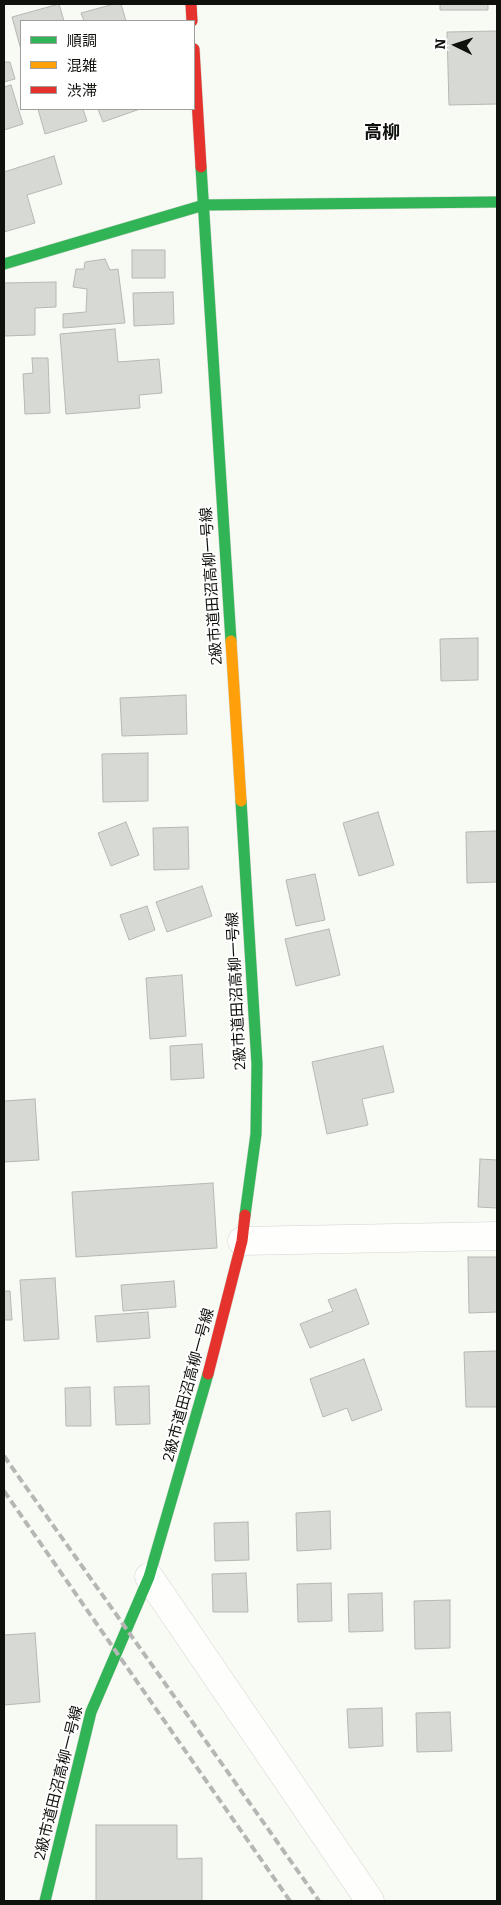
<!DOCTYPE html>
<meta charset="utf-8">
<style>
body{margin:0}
#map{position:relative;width:501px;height:1905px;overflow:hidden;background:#f7fbf4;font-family:Bitter,"Noto Sans JP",serif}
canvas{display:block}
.frame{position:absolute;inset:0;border:5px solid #0f110c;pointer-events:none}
.legend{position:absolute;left:20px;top:20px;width:175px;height:90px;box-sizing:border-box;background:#fff;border:1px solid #9fa09e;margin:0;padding:6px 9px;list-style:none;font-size:15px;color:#0f110c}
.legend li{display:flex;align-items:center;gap:10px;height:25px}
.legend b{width:25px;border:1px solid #9fa09e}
.north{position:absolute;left:431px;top:20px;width:50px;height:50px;-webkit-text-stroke:4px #fff;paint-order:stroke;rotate:274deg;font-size:14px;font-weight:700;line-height:20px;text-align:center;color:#0f110c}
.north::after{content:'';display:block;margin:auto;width:18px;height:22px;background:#0f110c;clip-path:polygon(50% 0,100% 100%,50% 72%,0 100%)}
</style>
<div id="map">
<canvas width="501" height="1905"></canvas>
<div class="frame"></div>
<ul class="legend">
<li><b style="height:6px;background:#30b455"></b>順調</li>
<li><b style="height:6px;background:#ff9f0a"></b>混雑</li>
<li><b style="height:6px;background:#e5322d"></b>渋滞</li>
</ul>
<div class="north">N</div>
</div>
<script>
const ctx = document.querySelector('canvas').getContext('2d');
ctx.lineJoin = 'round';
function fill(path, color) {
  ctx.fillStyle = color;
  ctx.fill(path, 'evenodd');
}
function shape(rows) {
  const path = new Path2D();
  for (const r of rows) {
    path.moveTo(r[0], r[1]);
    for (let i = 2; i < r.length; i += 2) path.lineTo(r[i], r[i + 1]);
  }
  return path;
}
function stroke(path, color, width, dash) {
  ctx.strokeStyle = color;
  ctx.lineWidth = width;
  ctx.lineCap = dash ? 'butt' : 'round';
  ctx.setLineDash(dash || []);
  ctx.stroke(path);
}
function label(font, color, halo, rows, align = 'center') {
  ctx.font = font + ' Bitter,"Noto Sans JP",serif';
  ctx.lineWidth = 4;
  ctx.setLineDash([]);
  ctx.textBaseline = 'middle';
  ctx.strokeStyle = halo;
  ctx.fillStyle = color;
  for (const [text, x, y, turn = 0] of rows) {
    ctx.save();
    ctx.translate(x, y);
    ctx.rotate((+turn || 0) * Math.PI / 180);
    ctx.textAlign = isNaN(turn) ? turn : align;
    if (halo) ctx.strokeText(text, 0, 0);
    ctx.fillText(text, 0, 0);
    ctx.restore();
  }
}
const building = shape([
 [59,4,64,21,21,21,21,50,12,17,59,4],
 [114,4,121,4,126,21,84,21,81,13,114,4],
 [440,4,488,4,488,10,440,10,440,4],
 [497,31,497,104,449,105,447,32,497,31],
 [4,62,10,62,15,79,4,82,4,62],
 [11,85,23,124,4,130,4,87,11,85],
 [38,109,83,109,87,121,45,134,38,109],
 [98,109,140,109,103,122,98,109],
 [54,156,62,184,27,195,35,223,4,232,4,172,54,156],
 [132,250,165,250,165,278,132,278,132,250],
 [105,259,110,270,118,269,125,323,63,328,63,314,86,312,87,289,73,287,76,269,84,269,85,262,105,259],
 [56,282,56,307,35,308,35,335,4,336,4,283,56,282],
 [173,292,174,324,134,326,133,293,173,292],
 [115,329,118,362,159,359,162,393,139,395,140,408,66,414,60,334,115,329],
 [32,358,48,358,50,413,25,414,23,374,33,373,32,358],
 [478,638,478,680,441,681,440,639,478,638],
 [186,695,187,734,122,736,120,698,186,695],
 [148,753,148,801,103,802,102,754,148,753],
 [378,812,394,865,359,876,343,823,378,812],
 [126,822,139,855,111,866,98,833,126,822],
 [188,827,189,869,154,870,153,828,188,827],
 [497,831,497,882,467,883,466,832,497,831],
 [315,874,325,920,296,926,286,880,315,874],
 [202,886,212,916,167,932,156,902,202,886],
 [147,906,155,930,129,940,120,915,147,906],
 [329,929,340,975,296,986,285,939,329,929],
 [182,975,186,1036,150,1039,146,978,182,975],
 [202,1044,204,1078,171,1080,170,1046,202,1044],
 [383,1046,394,1092,362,1099,368,1125,327,1134,312,1062,383,1046],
 [35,1099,39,1160,4,1162,4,1101,35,1099],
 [480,1159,497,1160,497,1208,478,1207,480,1159],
 [213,1183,217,1248,76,1257,72,1192,213,1183],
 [468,1257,497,1257,497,1312,469,1313,468,1257],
 [55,1278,59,1339,24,1341,20,1280,55,1278],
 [174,1281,176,1307,123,1311,121,1285,174,1281],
 [356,1289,369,1324,310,1348,300,1324,333,1311,328,1300,356,1289],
 [4,1291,10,1291,12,1320,4,1320,4,1291],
 [148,1312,150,1338,97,1342,95,1316,148,1312],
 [497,1351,497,1407,466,1407,464,1352,497,1351],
 [364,1359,382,1410,352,1421,347,1408,323,1417,310,1379,364,1359],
 [149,1386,150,1424,116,1425,114,1387,149,1386],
 [90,1387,91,1426,66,1426,65,1388,90,1387],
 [330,1511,331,1549,297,1551,296,1513,330,1511],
 [248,1522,249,1560,215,1561,214,1523,248,1522],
 [246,1573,248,1612,213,1612,212,1574,246,1573],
 [331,1583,332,1621,298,1622,297,1584,331,1583],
 [382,1593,383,1631,349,1632,348,1594,382,1593],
 [450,1600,450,1648,415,1649,414,1601,450,1600],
 [35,1633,40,1702,4,1705,4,1635,35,1633],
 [382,1708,383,1746,349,1748,347,1709,382,1708],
 [450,1712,452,1751,417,1752,416,1713,450,1712],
 [96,1825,177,1825,177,1859,202,1858,202,1901,96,1901,96,1825]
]);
const street = shape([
 [242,1241,497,1236],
 [149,1577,370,1901]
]);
const fast = shape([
 [201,167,231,641],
 [4,264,204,205,497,202],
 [241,801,257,1064,256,1134,245,1215],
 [45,1901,91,1712,149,1577,208,1374]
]);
const slow = shape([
 [231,641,241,801]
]);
const jam = shape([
 [191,4,192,21],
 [194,49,201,167],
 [208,1374,242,1241,245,1215]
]);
const rail = shape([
 [4,1456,319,1901],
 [4,1491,290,1901]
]);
const streetNames = [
 ["2級市道田沼高柳一号線",212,586,-94],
 ["2級市道田沼高柳一号線",237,991,-93],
 ["2級市道田沼高柳一号線",189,1385,-75],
 ["2級市道田沼高柳一号線",59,1783,-76]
];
const quarterNames = [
 ["高柳",382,133]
];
fill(building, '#d6d9d4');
stroke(building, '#b5b8b3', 1);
stroke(street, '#d2d5cf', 29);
stroke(fast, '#d2d5cf', 12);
stroke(slow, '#d2d5cf', 12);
stroke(jam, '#d2d5cf', 12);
stroke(street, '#fefefd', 28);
stroke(fast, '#30b455', 11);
stroke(slow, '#ff9f0a', 11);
stroke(jam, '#e5322d', 11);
stroke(rail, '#b6b6b5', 4, [8, 4]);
label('15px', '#0f110c', '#fff', streetNames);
label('bold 18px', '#0f110c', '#fff', quarterNames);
</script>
